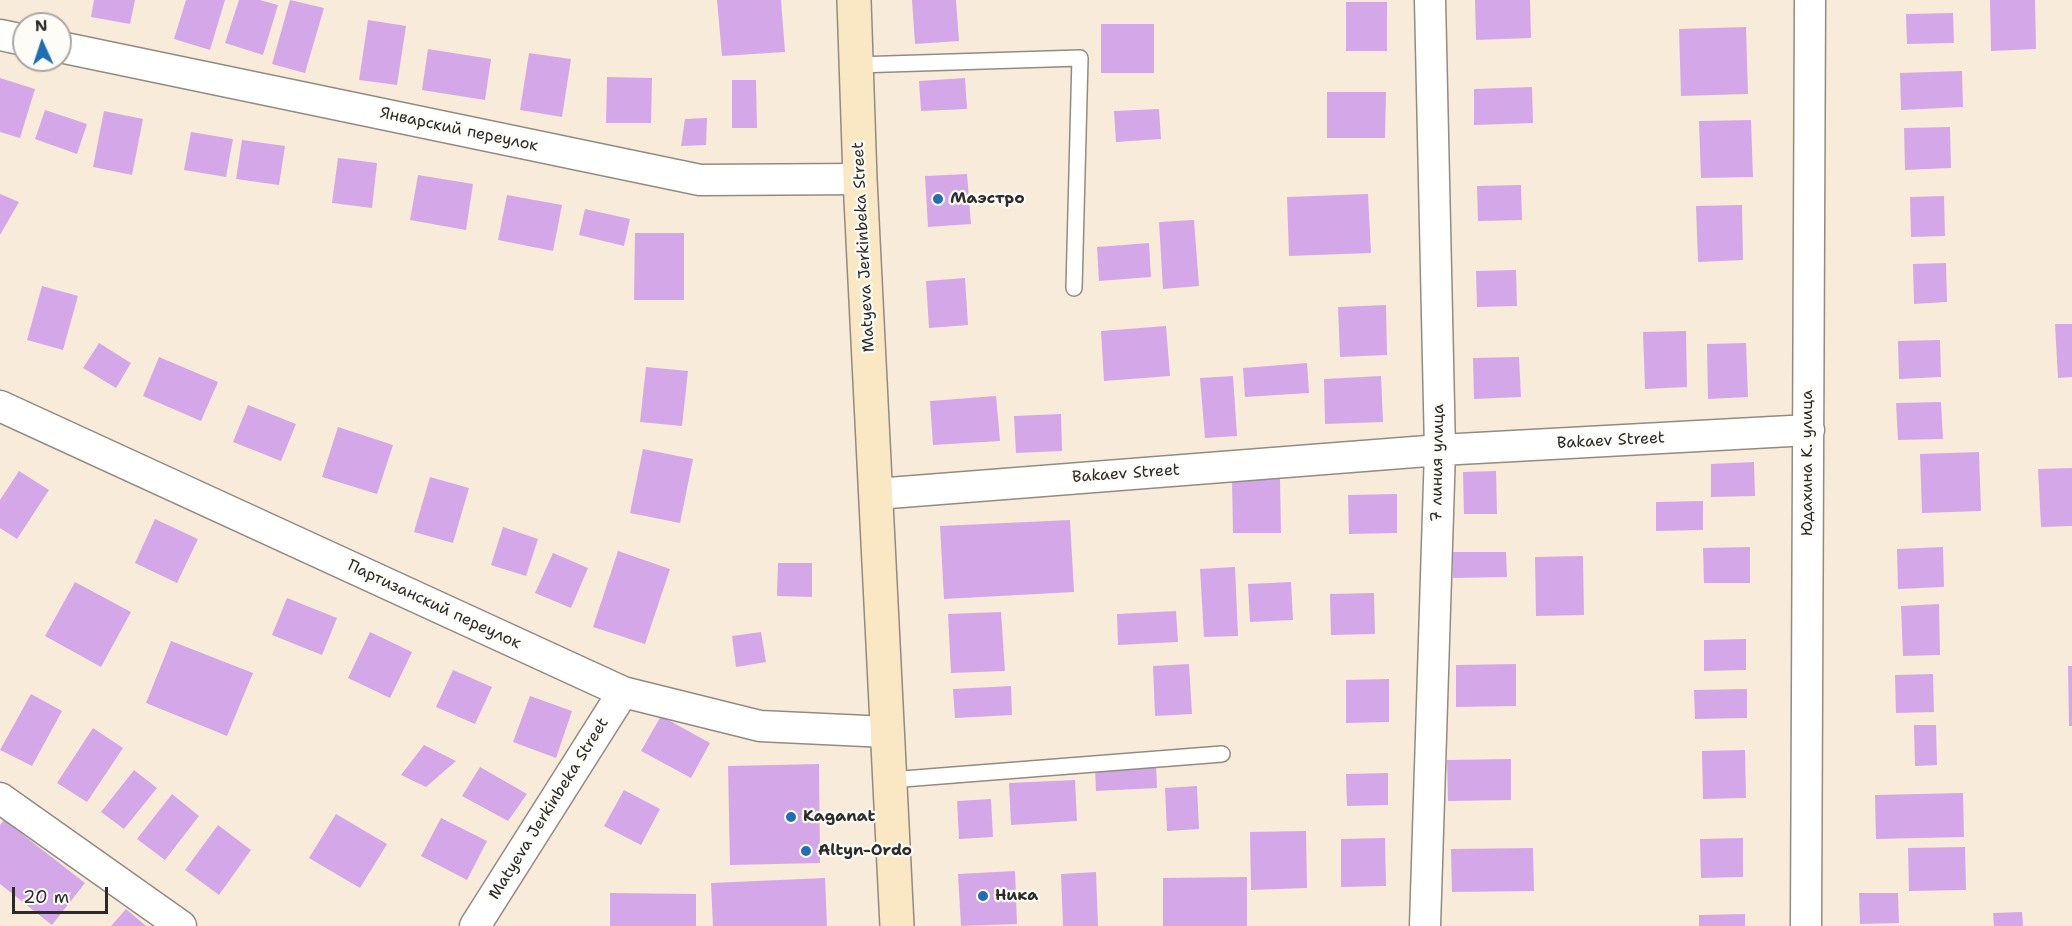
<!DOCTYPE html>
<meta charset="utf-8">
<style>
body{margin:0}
#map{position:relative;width:2072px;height:926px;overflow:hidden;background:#f9ebd9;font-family:"Shantell Sans",sans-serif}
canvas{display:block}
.north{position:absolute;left:12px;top:12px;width:60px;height:60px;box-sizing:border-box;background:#fdfcf7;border:2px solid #a9a8a5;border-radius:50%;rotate:357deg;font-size:16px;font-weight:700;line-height:24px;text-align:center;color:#2b2b2b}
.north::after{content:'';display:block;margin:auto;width:21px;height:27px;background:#1f6fb2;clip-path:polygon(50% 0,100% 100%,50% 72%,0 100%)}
.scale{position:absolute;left:12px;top:887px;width:96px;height:27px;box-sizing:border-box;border:3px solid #2b2b2b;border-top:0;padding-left:8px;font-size:18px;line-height:21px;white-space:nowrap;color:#2b2b2b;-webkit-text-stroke:4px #fdfcf7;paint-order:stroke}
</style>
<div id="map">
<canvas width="2072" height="926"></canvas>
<div class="north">N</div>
<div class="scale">20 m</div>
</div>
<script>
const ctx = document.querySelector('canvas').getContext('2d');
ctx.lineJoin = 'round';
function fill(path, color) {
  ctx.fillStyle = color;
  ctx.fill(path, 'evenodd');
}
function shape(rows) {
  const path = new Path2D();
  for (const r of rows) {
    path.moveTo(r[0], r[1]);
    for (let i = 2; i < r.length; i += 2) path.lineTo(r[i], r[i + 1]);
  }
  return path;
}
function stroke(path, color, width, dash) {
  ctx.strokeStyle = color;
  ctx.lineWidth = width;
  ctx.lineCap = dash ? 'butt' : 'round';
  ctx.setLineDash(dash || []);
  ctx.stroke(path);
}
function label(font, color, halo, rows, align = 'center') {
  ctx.font = font + ' "Shantell Sans",sans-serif';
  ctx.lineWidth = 4.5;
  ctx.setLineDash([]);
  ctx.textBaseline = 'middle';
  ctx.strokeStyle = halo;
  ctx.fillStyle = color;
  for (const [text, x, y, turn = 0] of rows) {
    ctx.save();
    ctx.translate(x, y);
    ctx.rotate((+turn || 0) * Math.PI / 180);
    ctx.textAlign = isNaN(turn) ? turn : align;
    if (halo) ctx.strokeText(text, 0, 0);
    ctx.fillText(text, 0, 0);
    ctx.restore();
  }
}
const building = shape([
 [94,0,135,0,130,24,91,17],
 [186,0,225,0,210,50,174,39],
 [239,0,260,0,278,5,263,55,225,43],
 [290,0,324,8,305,73,272,64],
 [717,0,781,0,785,52,722,56],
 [912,0,956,0,959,41,915,44],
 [1475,0,1530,0,1531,38,1476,40],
 [1990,0,2035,0,2036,49,1991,51],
 [1346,2,1387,2,1387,51,1346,51],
 [1953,13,1954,43,1907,44,1906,14],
 [368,20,406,26,397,85,359,80],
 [1101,24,1154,24,1154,73,1101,73],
 [1746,27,1748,94,1681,96,1679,29],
 [428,49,491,59,485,100,422,90],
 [529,53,571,59,562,117,520,110],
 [1962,71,1963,107,1901,110,1900,73],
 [607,77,652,78,651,123,606,123],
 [0,78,35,89,20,138,0,132],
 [965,78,967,109,921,111,919,81],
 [732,80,756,80,757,128,732,128],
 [1532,87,1533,123,1474,125,1474,89],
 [1327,92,1386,92,1385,138,1327,138],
 [1159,109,1161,139,1116,142,1114,111],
 [45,110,87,124,77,154,35,139],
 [104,111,143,119,132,175,93,167],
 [707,118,706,145,681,146,685,119],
 [1751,120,1753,177,1701,178,1699,121],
 [1950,127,1951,168,1905,170,1904,128],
 [191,132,233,139,226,177,184,170],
 [242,140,285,146,279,185,236,179],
 [338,158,377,163,372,208,332,203],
 [967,174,971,224,928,227,925,176],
 [418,175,473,184,466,230,410,220],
 [1521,185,1522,220,1478,221,1477,186],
 [0,194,19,202,0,235],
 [1368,194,1371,253,1289,256,1287,197],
 [507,195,562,205,553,251,498,240],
 [1944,196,1945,236,1911,237,1910,197],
 [1742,205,1743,260,1698,262,1696,206],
 [585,209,630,219,624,246,579,235],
 [1194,220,1199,286,1163,289,1159,222],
 [635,233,684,233,684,300,634,300],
 [1149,243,1151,277,1099,281,1097,247],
 [1946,263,1947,302,1914,304,1913,264],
 [1516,270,1517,306,1477,307,1476,271],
 [965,278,968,325,929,328,926,281],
 [42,286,78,296,63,350,27,340],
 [1386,305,1387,355,1340,357,1338,307],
 [2055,324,2072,324,2072,377,2058,378],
 [1166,326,1170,376,1104,381,1101,331],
 [1686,331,1687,387,1645,389,1643,332],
 [1940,340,1941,377,1899,379,1898,341],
 [99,343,131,363,116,388,83,368],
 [1746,343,1748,397,1708,399,1707,344],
 [159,357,218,382,201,421,143,396],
 [1519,357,1521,397,1474,399,1473,358],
 [1307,363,1309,393,1245,397,1243,368],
 [646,367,688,371,682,426,640,422],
 [1233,376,1237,436,1205,438,1200,378],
 [1381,376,1383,422,1325,424,1324,379],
 [996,396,1000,441,933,445,930,401],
 [1941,402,1943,439,1898,440,1896,403],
 [248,405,296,424,281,461,233,442],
 [1061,414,1062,451,1016,453,1014,416],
 [338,427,393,445,377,494,322,477],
 [643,449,693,459,680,523,630,513],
 [1979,452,1981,511,1922,513,1920,454],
 [1754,462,1755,496,1711,497,1711,464],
 [2072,468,2072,526,2041,527,2038,469],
 [19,471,49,490,17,539,0,528,0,500],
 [1496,471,1497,514,1464,514,1463,472],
 [430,477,469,488,453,543,414,532],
 [1280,479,1281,533,1233,533,1232,480],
 [1397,494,1397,533,1349,534,1348,495],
 [1703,501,1703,530,1656,531,1656,502],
 [155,519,198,539,177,583,135,563],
 [1070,520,1074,592,944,599,940,526],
 [503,527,538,539,526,576,491,565],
 [1750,547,1750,583,1704,583,1703,548],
 [1943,547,1944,587,1898,589,1897,549],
 [618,551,670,569,645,644,593,627],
 [1453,552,1506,552,1507,577,1453,578],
 [553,553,588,568,571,608,535,593],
 [1583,556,1584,615,1536,616,1535,557],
 [778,563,812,563,812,597,777,596],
 [1235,567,1238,636,1204,637,1200,569],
 [75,582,131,612,101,667,45,636],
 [1291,582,1293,620,1250,622,1248,584],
 [1374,593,1375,634,1331,635,1330,594],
 [287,598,337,618,322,655,272,635],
 [1939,604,1940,655,1903,656,1901,606],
 [1176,611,1178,642,1118,645,1117,614],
 [1001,612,1005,671,951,673,948,614],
 [370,632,412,652,390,698,348,678],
 [761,632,766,662,736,667,732,636],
 [1746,639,1746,670,1704,671,1704,640],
 [171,641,253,673,227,736,146,703],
 [1189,664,1192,714,1155,716,1153,666],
 [1516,664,1516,706,1456,707,1456,665],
 [2068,666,2072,666,2072,726,2069,726],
 [453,670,492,687,475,724,436,707],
 [1933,674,1934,712,1896,713,1895,675],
 [1389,679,1389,722,1346,723,1346,680],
 [1011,686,1012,715,955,718,953,689],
 [1747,689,1747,718,1695,719,1694,690],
 [31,694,62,711,32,766,0,750],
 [530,696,572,711,556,758,513,742],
 [661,716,710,743,691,778,641,751],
 [1914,725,1936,725,1937,765,1915,766],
 [93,728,123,748,87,802,57,783],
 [424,745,456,761,426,787,401,775],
 [1745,750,1746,798,1703,799,1702,751],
 [1511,759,1511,800,1448,801,1447,760],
 [819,764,820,863,730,865,728,766],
 [1156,764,1157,788,1096,791,1095,767],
 [480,767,527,794,508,821,462,796],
 [134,770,157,788,124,829,101,812],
 [1388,773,1388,805,1347,806,1346,774],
 [1075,780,1077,821,1011,825,1009,783],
 [1197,786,1199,829,1167,831,1165,788],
 [624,790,660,809,641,845,604,826],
 [1963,793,1964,837,1876,839,1875,795],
 [172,794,199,816,165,860,137,839],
 [991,799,993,837,959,839,957,801],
 [336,814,387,844,360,888,309,858],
 [441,818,487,841,467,880,421,856],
 [4,820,85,883,52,925,0,884,0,825],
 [218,825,251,850,219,895,185,870],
 [1306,831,1307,888,1251,890,1250,832],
 [1385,838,1386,886,1341,887,1341,839],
 [1743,838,1743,877,1701,878,1700,839],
 [1965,847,1966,890,1909,891,1908,848],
 [1533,848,1534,891,1452,892,1451,849],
 [1015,871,1017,924,961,926,958,874],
 [1096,872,1098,926,1063,926,1061,874],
 [1247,877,1247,926,1163,926,1163,878],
 [825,878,827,926,713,926,711,883],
 [610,893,696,894,696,926,610,926],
 [1859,893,1898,893,1899,923,1860,924],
 [126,909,146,926,111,926],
 [2022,912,2023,926,1994,926,1993,913],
 [1745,914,1745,926,1699,926,1699,915]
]);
const service = shape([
 [856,65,1080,58,1074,288],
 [890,780,1222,754]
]);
const minor = shape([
 [0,35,24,40],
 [60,47,700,180,860,179],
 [0,406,623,692,760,726,887,732],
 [876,494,1440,450,1809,430],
 [0,798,181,926],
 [475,926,623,692],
 [1425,926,1440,450,1430,0],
 [1806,926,1810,0]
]);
const secondary = shape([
 [854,0,860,179,897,926]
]);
const markers = [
 [938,199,6,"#1f6fb2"],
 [791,817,6,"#1f6fb2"],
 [806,851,6,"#1f6fb2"],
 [983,896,6,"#1f6fb2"]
];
const streetNames = [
 ["Январский переулок",459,130,12],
 ["Matyeva Jerkinbeka Street",864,247,-93],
 ["Bakaev Street",1611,441,-3],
 ["7 линия улица",1438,463,-89],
 ["Юдахина К. улица",1808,463,-90],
 ["Bakaev Street",1126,474,-4],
 ["Партизанский переулок",434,605,25],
 ["Matyeva Jerkinbeka Street",549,809,-58]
];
const poiNames = [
 ["Маэстро",950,199],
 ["Kaganat",803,817],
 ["Altyn-Ordo",818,851],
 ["Ника",995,896]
];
fill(building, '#d4a8e8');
stroke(service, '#928b82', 18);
stroke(minor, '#928b82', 33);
stroke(secondary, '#928b82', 36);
stroke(service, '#fff', 15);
stroke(minor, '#fff', 30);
stroke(secondary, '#fae7c3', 33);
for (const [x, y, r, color] of markers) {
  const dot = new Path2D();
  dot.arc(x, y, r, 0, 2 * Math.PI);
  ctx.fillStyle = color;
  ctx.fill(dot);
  stroke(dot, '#fdfcf7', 2);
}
label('16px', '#2b2b2b', '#fdfcf7', streetNames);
label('bold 16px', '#2b2b2b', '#fdfcf7', poiNames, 'left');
</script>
